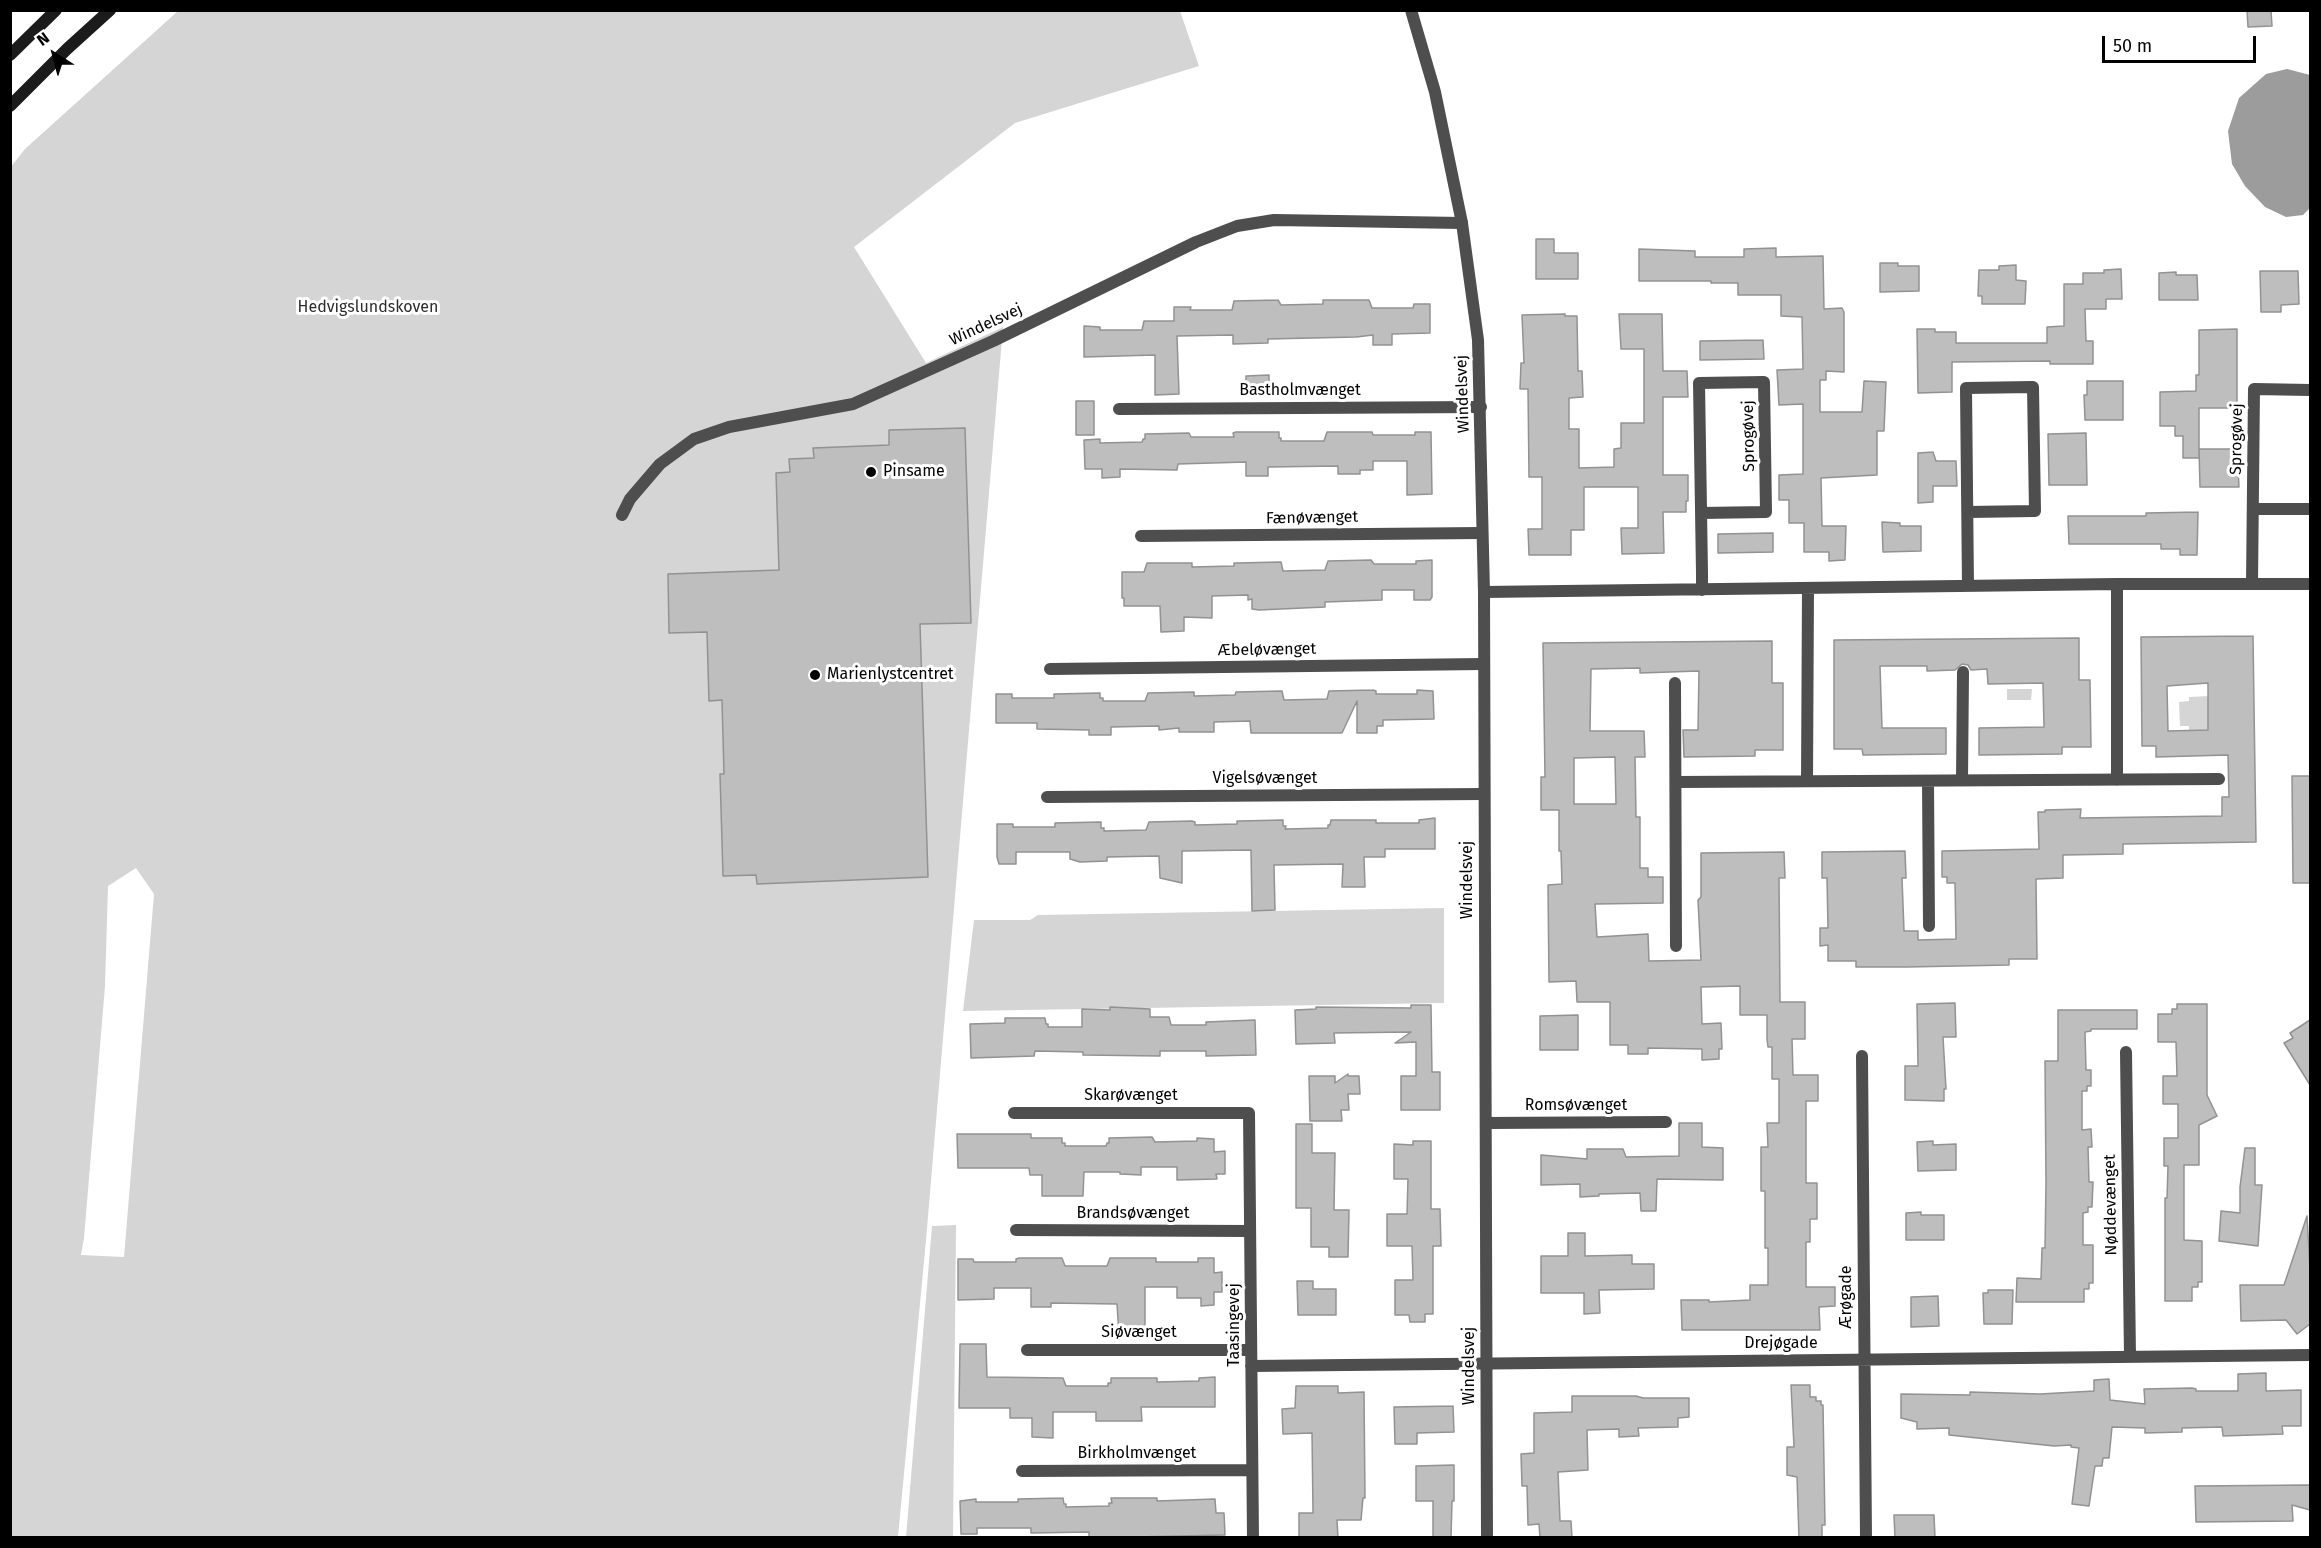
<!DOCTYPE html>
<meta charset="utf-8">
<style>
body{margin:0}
#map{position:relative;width:2321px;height:1548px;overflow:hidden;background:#fff;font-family:"Fira Sans",sans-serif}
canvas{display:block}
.frame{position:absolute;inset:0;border:12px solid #000;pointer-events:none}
.north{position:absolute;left:24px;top:24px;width:60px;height:60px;-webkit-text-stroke:4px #fff;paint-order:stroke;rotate:324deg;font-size:16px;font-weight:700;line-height:24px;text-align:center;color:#000}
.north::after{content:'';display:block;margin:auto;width:21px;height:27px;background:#000;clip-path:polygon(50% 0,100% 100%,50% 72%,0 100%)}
.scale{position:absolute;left:2102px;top:36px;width:154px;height:27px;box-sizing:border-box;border:3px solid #000;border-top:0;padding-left:8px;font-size:18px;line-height:21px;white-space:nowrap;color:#000;-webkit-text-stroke:4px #fff;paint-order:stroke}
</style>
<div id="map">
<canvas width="2321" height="1548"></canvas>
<div class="frame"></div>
<div class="north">N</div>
<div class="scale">50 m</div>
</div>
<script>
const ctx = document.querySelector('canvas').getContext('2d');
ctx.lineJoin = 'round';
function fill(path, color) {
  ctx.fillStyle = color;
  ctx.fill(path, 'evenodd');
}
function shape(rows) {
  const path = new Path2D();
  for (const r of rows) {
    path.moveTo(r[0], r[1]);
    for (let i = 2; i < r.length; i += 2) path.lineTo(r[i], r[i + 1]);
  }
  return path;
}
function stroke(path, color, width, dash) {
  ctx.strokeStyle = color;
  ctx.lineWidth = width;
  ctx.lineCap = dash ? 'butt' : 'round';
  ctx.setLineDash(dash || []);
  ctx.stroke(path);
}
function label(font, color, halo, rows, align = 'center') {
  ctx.font = font + ' "Fira Sans",sans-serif';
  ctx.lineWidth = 6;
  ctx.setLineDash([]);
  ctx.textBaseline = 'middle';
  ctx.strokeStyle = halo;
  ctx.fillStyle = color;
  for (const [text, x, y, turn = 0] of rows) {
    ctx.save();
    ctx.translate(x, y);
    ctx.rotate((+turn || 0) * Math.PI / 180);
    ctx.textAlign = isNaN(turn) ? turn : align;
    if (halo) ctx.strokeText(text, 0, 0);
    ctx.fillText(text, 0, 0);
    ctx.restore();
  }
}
const green = shape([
 [178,11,1180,11,1199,66,1015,123,854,247,926,363,1003,327,926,1240,898,1537,11,1537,10,168,25,149],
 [136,868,154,894,124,1257,81,1255,84,1238,105,986,108,886],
 [2007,689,2032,689,2031,700,2007,700],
 [2209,696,2210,730,2189,730,2189,726,2180,726,2179,702,2189,701,2189,697],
 [1444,908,1444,1003,963,1011,974,920,1030,920,1038,915],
 [956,1225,953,1537,906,1537,932,1226]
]);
const water = shape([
 [2287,69,2310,75,2310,208,2303,215,2286,217,2265,207,2245,186,2232,164,2228,131,2239,98,2266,74]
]);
const building = shape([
 [2247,10,2271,10,2272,26,2248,27,2247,10],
 [1536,239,1554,239,1554,253,1578,253,1578,279,1536,279,1536,239],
 [1776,248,1776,257,1823,256,1824,309,1842,308,1844,312,1844,372,1826,371,1826,380,1820,380,1820,412,1862,412,1864,381,1886,382,1884,431,1877,431,1877,475,1821,478,1822,526,1846,526,1845,560,1829,561,1829,552,1804,552,1804,523,1789,523,1789,500,1779,500,1779,475,1803,474,1803,404,1779,405,1777,370,1803,369,1802,317,1781,316,1781,295,1738,295,1738,283,1711,283,1711,281,1639,281,1639,249,1695,251,1695,257,1744,257,1744,249,1776,248],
 [1880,263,1898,263,1898,266,1919,266,1919,291,1880,292,1880,263],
 [2016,265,2016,280,2026,281,2025,304,1982,304,1982,296,1978,296,1979,270,1999,270,1999,266,2016,265],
 [2121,269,2122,299,2106,299,2106,309,2085,309,2086,341,2093,341,2093,364,2050,364,2050,361,1952,362,1952,392,1918,393,1917,329,1935,329,1935,332,1956,332,1956,343,2047,343,2047,327,2064,326,2064,284,2083,284,2083,273,2104,273,2104,270,2121,269],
 [2260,271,2298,271,2299,304,2281,305,2281,312,2261,312,2260,271],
 [2176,272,2176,275,2197,275,2198,300,2159,300,2159,273,2176,272],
 [1278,300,1281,305,1323,304,1323,300,1369,300,1372,308,1413,308,1414,304,1430,304,1430,333,1392,334,1392,345,1373,345,1373,335,1356,337,1268,339,1268,343,1233,344,1233,335,1177,336,1179,394,1155,395,1155,355,1084,357,1084,326,1100,327,1100,330,1142,330,1144,321,1174,321,1174,307,1191,307,1190,310,1232,310,1234,301,1278,300],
 [1565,314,1565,316,1577,316,1578,371,1582,371,1583,397,1569,398,1569,429,1579,429,1579,468,1614,467,1614,449,1621,448,1621,423,1644,423,1644,349,1621,349,1619,314,1662,314,1663,371,1687,371,1688,397,1663,397,1663,475,1688,475,1688,501,1686,501,1686,512,1663,512,1664,553,1622,554,1621,528,1638,528,1638,487,1584,487,1584,530,1571,530,1571,555,1529,555,1528,529,1542,529,1542,477,1529,477,1528,389,1520,389,1521,363,1524,363,1522,315,1565,314],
 [2237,329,2237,408,2199,408,2199,458,2183,458,2183,436,2175,436,2175,426,2160,426,2160,392,2196,391,2196,375,2199,375,2199,330,2237,329],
 [1763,340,1764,359,1700,360,1700,341,1763,340],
 [1269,375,1269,392,1246,393,1246,376,1269,375],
 [2087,381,2123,381,2123,420,2085,420,2084,395,2087,395,2087,381],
 [1076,401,1094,401,1094,435,1076,435,1076,401],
 [965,428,971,623,920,624,928,877,757,884,756,875,723,876,720,774,724,774,722,700,709,701,707,632,669,633,668,574,779,570,776,473,790,472,789,459,814,458,813,448,889,445,889,430,965,428],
 [1236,432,1279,432,1279,438,1281,438,1281,441,1324,441,1327,432,1372,432,1373,435,1415,435,1415,432,1431,432,1432,494,1407,495,1407,461,1373,461,1373,470,1360,470,1360,474,1338,474,1338,466,1268,467,1268,476,1246,476,1246,462,1178,464,1177,470,1120,469,1120,477,1102,478,1102,469,1085,469,1084,440,1100,439,1100,443,1142,442,1143,439,1145,439,1145,434,1189,433,1191,437,1234,437,1233,433,1236,432],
 [2086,433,2087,485,2049,485,2048,434,2086,433],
 [2199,449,2237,449,2239,487,2200,487,2199,449],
 [1933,452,1936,461,1956,461,1957,486,1933,486,1933,502,1918,503,1918,453,1933,452],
 [2198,512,2197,555,2180,555,2180,549,2161,549,2161,544,2069,544,2068,516,2146,516,2146,513,2198,512],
 [1882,522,1900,523,1900,526,1921,526,1921,551,1883,552,1882,522],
 [1773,533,1773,552,1718,553,1718,534,1773,533],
 [1371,560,1374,564,1416,564,1416,561,1432,560,1432,597,1430,600,1414,600,1414,590,1382,590,1382,600,1325,602,1325,607,1259,610,1252,609,1252,599,1248,600,1248,595,1212,596,1212,618,1184,617,1184,631,1161,632,1160,606,1124,606,1124,598,1122,598,1122,572,1144,572,1147,563,1192,563,1192,567,1234,566,1234,563,1237,563,1281,562,1283,571,1325,570,1328,561,1371,560],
 [2253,636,2256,842,2123,844,2123,854,2063,855,2063,878,2036,879,2037,959,2009,959,2009,965,1907,967,1856,967,1856,961,1828,961,1828,945,1820,946,1820,928,1828,928,1827,878,1822,878,1822,852,1905,851,1906,878,1902,878,1904,931,1918,931,1918,940,1956,939,1955,883,1947,883,1947,877,1942,877,1942,851,2039,849,2038,812,2045,812,2045,810,2081,809,2080,818,2222,816,2222,797,2229,797,2228,755,2156,757,2156,746,2142,746,2141,637,2253,636],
 [2208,683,2208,730,2168,731,2167,686,2208,683],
 [2079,638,2079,680,2090,680,2091,747,2062,747,2062,754,1979,755,1979,728,2044,727,2043,683,1988,684,1987,669,1971,670,1968,665,1962,664,1955,670,1927,671,1927,666,1880,666,1882,728,1946,728,1946,754,1863,755,1862,749,1834,749,1834,640,2079,638],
 [1772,641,1772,683,1783,683,1783,750,1755,750,1755,756,1684,757,1683,730,1698,730,1699,671,1640,673,1640,668,1591,669,1590,731,1644,731,1645,757,1635,757,1636,817,1640,817,1640,868,1648,868,1648,877,1663,877,1663,903,1595,904,1597,937,1648,934,1649,961,1701,960,1698,900,1701,897,1701,853,1784,852,1785,878,1779,878,1780,1002,1805,1002,1805,1039,1792,1039,1793,1075,1818,1075,1818,1101,1806,1101,1806,1183,1817,1183,1817,1219,1810,1219,1810,1242,1806,1242,1806,1287,1835,1287,1835,1306,1819,1307,1820,1330,1682,1330,1681,1300,1709,1300,1709,1302,1750,1300,1750,1285,1768,1285,1768,1248,1765,1248,1765,1191,1761,1191,1761,1147,1768,1147,1767,1123,1779,1123,1779,1079,1772,1079,1772,1047,1768,1047,1767,1039,1767,1015,1740,1015,1740,986,1701,987,1702,1024,1721,1023,1722,1049,1719,1049,1719,1059,1702,1060,1702,1049,1648,1048,1648,1054,1628,1054,1628,1045,1610,1045,1610,1002,1577,1002,1576,981,1549,982,1548,885,1562,884,1561,851,1559,851,1559,810,1541,810,1541,777,1545,777,1543,643,1772,641],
 [1615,757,1616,804,1574,804,1574,758,1615,757],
 [1373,690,1376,691,1376,694,1417,694,1417,690,1433,691,1434,719,1383,720,1383,726,1377,726,1377,733,1357,733,1357,701,1342,733,1251,733,1250,721,1214,722,1214,732,1179,732,1179,728,1159,730,1159,726,1111,727,1111,735,1089,735,1089,730,1037,729,1037,723,996,723,996,694,1012,694,1012,698,1054,698,1054,694,1100,693,1100,698,1103,698,1103,701,1145,701,1148,693,1194,692,1194,696,1235,695,1236,692,1282,691,1284,700,1327,699,1329,691,1373,690],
 [2292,776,2310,776,2310,883,2293,883,2292,776],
 [1435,818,1435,849,1385,849,1385,857,1364,857,1365,887,1342,887,1343,864,1274,865,1275,910,1252,911,1251,850,1182,851,1182,883,1160,878,1159,856,1107,857,1107,861,1080,862,1070,859,1070,852,1016,852,1016,864,999,864,997,857,997,824,1013,824,1013,827,1055,827,1055,823,1101,822,1101,828,1104,828,1104,831,1146,830,1149,822,1192,821,1195,822,1195,825,1237,824,1237,821,1240,821,1283,820,1283,826,1286,826,1285,829,1328,828,1328,825,1330,825,1331,820,1376,820,1376,823,1419,823,1419,820,1435,818],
 [1955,1003,1956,1037,1943,1037,1946,1089,1944,1089,1944,1101,1905,1100,1905,1066,1918,1066,1917,1004,1955,1003],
 [2177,1004,2207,1004,2207,1095,2217,1116,2199,1125,2199,1165,2184,1165,2184,1240,2202,1241,2202,1282,2198,1282,2198,1287,2192,1287,2192,1301,2165,1301,2165,1198,2167,1198,2168,1166,2164,1166,2164,1138,2178,1138,2178,1104,2163,1104,2163,1076,2177,1076,2176,1042,2158,1042,2158,1014,2172,1014,2172,1009,2177,1009,2177,1004],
 [1411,1005,1431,1005,1432,1072,1440,1072,1440,1110,1401,1110,1401,1076,1416,1076,1416,1042,1395,1043,1411,1032,1334,1033,1335,1043,1296,1044,1295,1010,1316,1009,1316,1007,1411,1008,1411,1005],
 [1110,1007,1150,1009,1150,1017,1169,1017,1171,1025,1206,1025,1206,1022,1255,1020,1256,1055,1206,1056,1206,1051,1160,1051,1160,1056,1083,1055,1083,1052,1035,1051,1034,1056,971,1058,970,1024,1005,1023,1005,1018,1045,1018,1046,1024,1048,1024,1048,1027,1082,1027,1082,1009,1110,1010,1110,1007],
 [2058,1010,2137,1010,2137,1029,2091,1029,2091,1031,2085,1032,2086,1070,2091,1070,2091,1086,2087,1086,2087,1091,2082,1091,2082,1130,2091,1129,2092,1147,2088,1147,2089,1182,2093,1182,2092,1207,2088,1207,2088,1212,2083,1213,2083,1245,2093,1245,2093,1283,2089,1283,2089,1289,2084,1289,2084,1302,2016,1302,2017,1278,2041,1279,2042,1248,2045,1248,2046,1183,2045,1061,2058,1061,2058,1010],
 [1578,1015,1578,1050,1540,1050,1540,1016,1578,1015],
 [2310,1020,2310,1085,2284,1043,2293,1038,2290,1033,2310,1020],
 [1348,1074,1348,1076,1359,1076,1360,1094,1348,1094,1349,1110,1341,1110,1342,1121,1310,1121,1309,1076,1335,1076,1335,1083,1348,1074],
 [1679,1123,1702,1123,1702,1147,1723,1148,1723,1180,1657,1179,1656,1211,1641,1211,1640,1193,1599,1194,1599,1196,1580,1197,1580,1184,1541,1185,1541,1155,1587,1159,1587,1149,1623,1149,1626,1157,1679,1156,1679,1123],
 [1296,1124,1312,1124,1312,1153,1335,1153,1334,1210,1349,1210,1348,1257,1329,1257,1329,1247,1311,1247,1311,1208,1296,1208,1296,1124],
 [957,1134,1031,1134,1031,1138,1062,1138,1062,1143,1065,1143,1065,1146,1106,1146,1107,1143,1109,1143,1109,1138,1152,1137,1155,1142,1197,1141,1197,1138,1214,1139,1214,1152,1225,1151,1225,1174,1216,1174,1217,1179,1177,1180,1177,1167,1141,1167,1141,1175,1120,1174,1120,1172,1084,1172,1083,1196,1042,1196,1042,1175,1030,1175,1029,1168,958,1168,957,1134],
 [1413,1141,1431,1141,1431,1209,1440,1209,1441,1246,1433,1246,1433,1314,1425,1314,1425,1322,1410,1322,1409,1315,1395,1315,1395,1280,1413,1280,1412,1246,1387,1246,1387,1214,1407,1214,1408,1179,1394,1179,1394,1144,1413,1145,1413,1141],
 [1933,1141,1933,1145,1956,1144,1956,1170,1918,1171,1917,1142,1933,1141],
 [2245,1148,2255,1148,2255,1185,2262,1185,2258,1246,2219,1241,2221,1211,2240,1213,2240,1187,2245,1148],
 [1921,1212,1921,1215,1944,1215,1944,1240,1906,1240,1906,1213,1921,1212],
 [2307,1216,2310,1268,2310,1324,2297,1334,2286,1320,2241,1321,2240,1285,2284,1285,2307,1216],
 [1568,1233,1585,1233,1585,1256,1632,1255,1632,1264,1654,1264,1654,1289,1599,1290,1600,1313,1584,1314,1584,1293,1541,1293,1541,1256,1568,1256,1568,1233],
 [1019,1258,1062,1258,1065,1266,1107,1266,1110,1258,1156,1258,1156,1262,1198,1262,1198,1258,1214,1258,1214,1273,1222,1272,1222,1292,1214,1292,1214,1305,1201,1306,1201,1298,1177,1298,1177,1287,1145,1287,1145,1335,1119,1335,1117,1304,1051,1303,1051,1307,1031,1307,1031,1288,994,1288,994,1299,958,1300,958,1259,973,1259,974,1262,1016,1262,1016,1259,1019,1258],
 [1297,1281,1313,1281,1313,1289,1336,1289,1336,1315,1298,1315,1297,1281],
 [1988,1290,2013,1290,2012,1324,1984,1324,1983,1293,1988,1293,1988,1290],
 [1938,1296,1939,1326,1911,1327,1911,1297,1938,1296],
 [960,1344,986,1344,987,1377,1063,1378,1066,1386,1108,1386,1108,1383,1111,1383,1111,1378,1157,1378,1157,1382,1199,1381,1199,1378,1215,1377,1215,1407,1141,1407,1142,1421,1096,1421,1096,1412,1053,1412,1053,1438,1032,1437,1032,1418,1010,1418,1010,1408,959,1408,960,1344],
 [2266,1373,2266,1391,2301,1390,2301,1426,2282,1426,2283,1434,2223,1436,2222,1427,2182,1428,2182,1432,2145,1433,2145,1428,2112,1427,2109,1458,2103,1458,2102,1466,2095,1466,2089,1506,2072,1504,2079,1448,2071,1447,2071,1445,2054,1446,1949,1435,1949,1428,1917,1429,1917,1422,1901,1418,1901,1394,1970,1395,1970,1392,2040,1394,2094,1391,2094,1380,2109,1379,2110,1400,2145,1404,2144,1389,2192,1388,2196,1389,2196,1391,2238,1391,2238,1374,2266,1373],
 [1791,1385,1810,1385,1810,1397,1816,1397,1816,1401,1821,1401,1821,1405,1823,1405,1825,1525,1822,1525,1822,1538,1799,1538,1797,1477,1787,1475,1787,1447,1794,1447,1791,1385],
 [1296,1386,1338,1386,1338,1393,1364,1392,1365,1498,1363,1498,1361,1520,1337,1520,1338,1538,1299,1538,1299,1513,1313,1513,1312,1433,1283,1434,1282,1409,1295,1408,1296,1386],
 [1572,1396,1636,1396,1643,1398,1689,1398,1689,1417,1678,1418,1678,1427,1638,1428,1639,1436,1619,1437,1619,1429,1587,1430,1588,1470,1558,1472,1560,1521,1571,1521,1572,1538,1540,1538,1539,1524,1528,1525,1527,1486,1522,1486,1521,1454,1534,1453,1534,1413,1572,1412,1572,1396],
 [1453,1406,1454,1432,1417,1433,1417,1444,1395,1444,1394,1407,1453,1406],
 [1454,1465,1454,1501,1452,1501,1451,1538,1433,1538,1433,1501,1416,1501,1416,1466,1454,1465],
 [2310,1485,2310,1510,2292,1505,2293,1521,2196,1522,2195,1486,2310,1485],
 [1063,1498,1064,1504,1066,1504,1066,1507,1109,1506,1109,1503,1112,1503,1111,1498,1157,1498,1157,1501,1215,1499,1216,1513,1224,1513,1225,1535,1089,1538,1089,1532,1031,1533,1031,1528,977,1528,977,1534,961,1534,960,1501,976,1499,976,1502,1018,1502,1018,1499,1063,1498],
 [1894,1515,1934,1515,1935,1538,1895,1538,1894,1515]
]);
const minor = shape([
 [1119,409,1481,407],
 [2253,509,2310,509],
 [1968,512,2035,511,2033,387,1966,388,1968,586],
 [1701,513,1766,512,1764,382,1699,383,1702,573,1702,590],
 [622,515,630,499,660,464,694,439,729,427,853,404,993,341,1196,242,1237,226,1274,220,1462,223],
 [1141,536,1482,533],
 [2117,584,2117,780],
 [2252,584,2254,389,2310,390],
 [1484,592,2117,584,2310,584],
 [1050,669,1484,664],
 [1675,683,1676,946],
 [1962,780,1963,672],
 [1807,781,1808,588],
 [1676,782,2219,779],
 [1928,782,1929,926],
 [1047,797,1484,794],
 [2126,1052,2130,1357],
 [1862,1056,1866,1538],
 [1014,1113,1249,1113,1253,1538],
 [1486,1123,1666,1122],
 [1016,1230,1250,1231],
 [1027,1350,1251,1350],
 [1251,1366,2310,1355],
 [1022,1471,1252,1470]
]);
const tertiary = shape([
 [1411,10,1435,92,1462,223,1478,340,1484,592,1487,1538]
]);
const secondary = shape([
 [10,55,56,10],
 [10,106,67,49,110,10]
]);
const markers = [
 [871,472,6,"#000"],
 [815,675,6,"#000"]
];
const parkNames = [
 ["Hedvigslundskoven",368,308]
];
const streetNames = [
 ["Windelsvej",986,325,-25],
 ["Bastholmvænget",1300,391],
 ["Windelsvej",1463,394,-92],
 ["Sprogøvej",1749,436,-91],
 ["Sprogøvej",2237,439,-89],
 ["Fænøvænget",1312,518,-1],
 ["Æbeløvænget",1267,650,-1],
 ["Vigelsøvænget",1265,779],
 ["Windelsvej",1468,880,-90],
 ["Skarøvænget",1131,1096],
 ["Romsøvænget",1576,1106],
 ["Nøddevænget",2111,1205,-91],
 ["Brandsøvænget",1133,1214],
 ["Ærøgade",1847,1297,-90],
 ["Taasingevej",1235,1325,-90],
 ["Siøvænget",1139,1333],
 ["Drejøgade",1781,1344],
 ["Windelsvej",1470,1366,-90],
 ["Birkholmvænget",1137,1454]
];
const poiNames = [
 ["Pinsame",883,472],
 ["Marienlystcentret",827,675]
];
fill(green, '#d5d5d5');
fill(water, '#9c9c9c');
fill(building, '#bebebe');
stroke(building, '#929292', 1.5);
stroke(minor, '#4e4e4e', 12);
stroke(tertiary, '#4e4e4e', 12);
stroke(secondary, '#1b1b1b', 12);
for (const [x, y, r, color] of markers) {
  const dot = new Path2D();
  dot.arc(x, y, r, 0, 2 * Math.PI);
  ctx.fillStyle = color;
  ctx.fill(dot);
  stroke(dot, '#fff', 2);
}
label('16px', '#2c2c2c', '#fff', parkNames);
label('16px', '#000', '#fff', streetNames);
label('16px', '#000', '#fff', poiNames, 'left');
</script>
